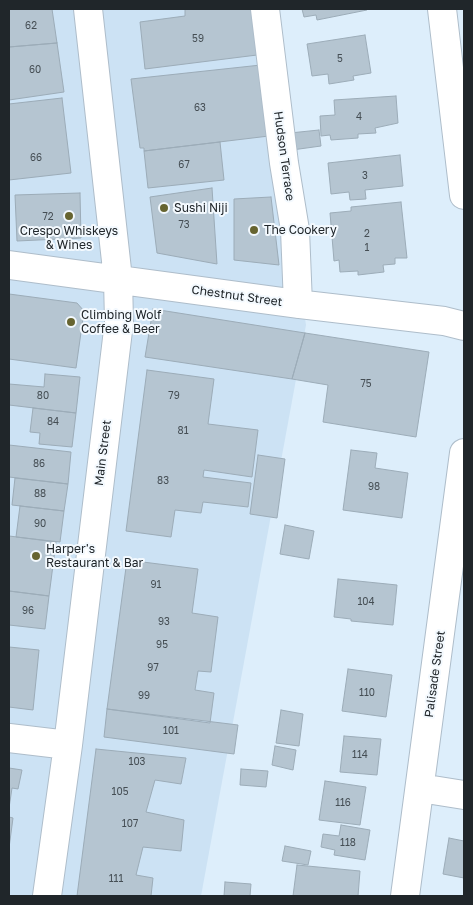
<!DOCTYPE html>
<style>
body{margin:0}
#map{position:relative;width:473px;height:905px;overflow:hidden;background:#ddeefb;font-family:"Golos Text",sans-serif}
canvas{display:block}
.frame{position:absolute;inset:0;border:10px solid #20262a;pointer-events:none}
</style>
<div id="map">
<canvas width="473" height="905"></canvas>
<div class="frame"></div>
</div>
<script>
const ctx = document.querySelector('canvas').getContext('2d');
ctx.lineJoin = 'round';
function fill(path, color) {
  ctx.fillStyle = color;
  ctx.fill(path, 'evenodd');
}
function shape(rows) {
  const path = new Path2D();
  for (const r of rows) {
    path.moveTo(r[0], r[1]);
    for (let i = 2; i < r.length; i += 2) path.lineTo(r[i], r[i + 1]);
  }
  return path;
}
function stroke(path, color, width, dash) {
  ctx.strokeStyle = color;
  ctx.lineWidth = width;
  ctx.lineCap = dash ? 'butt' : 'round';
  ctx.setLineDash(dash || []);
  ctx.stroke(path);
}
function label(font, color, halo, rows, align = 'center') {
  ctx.font = font + ' "Golos Text",sans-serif';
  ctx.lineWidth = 4;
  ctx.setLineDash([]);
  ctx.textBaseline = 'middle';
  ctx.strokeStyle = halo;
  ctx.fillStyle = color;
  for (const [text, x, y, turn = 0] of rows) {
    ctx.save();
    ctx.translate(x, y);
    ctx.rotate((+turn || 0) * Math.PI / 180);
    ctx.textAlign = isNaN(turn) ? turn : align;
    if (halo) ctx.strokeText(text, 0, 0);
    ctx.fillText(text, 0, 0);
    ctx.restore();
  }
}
const built = shape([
 [9,9,257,9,306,325,201,896,9,896]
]);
const building = shape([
 [9,9,52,9,57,43,9,47,9,9],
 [185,9,252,9,257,55,145,69,140,22,185,16,185,9],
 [302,9,366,9,367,10,317,20,316,15,304,17,302,9],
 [365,35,371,73,353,76,354,80,329,84,328,74,312,76,307,44,365,35],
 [57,43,64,92,9,100,9,47,57,43],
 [261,65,269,136,144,151,144,148,140,148,131,79,261,65],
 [396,96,398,123,375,128,376,133,358,134,358,138,331,140,330,135,321,136,320,116,335,115,334,100,396,96],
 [62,98,71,173,9,180,9,104,62,98],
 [319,130,321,146,292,150,290,133,319,130],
 [220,142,224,180,148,188,144,151,220,142],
 [400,155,403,186,365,190,366,199,350,200,349,192,331,194,328,163,400,155],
 [212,188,217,264,157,253,150,197,212,188],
 [80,193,81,238,17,241,15,195,80,193],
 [271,197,279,265,234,260,234,199,271,197],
 [401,202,407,258,395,258,395,264,383,265,384,272,358,275,358,271,340,272,339,260,334,261,330,213,351,211,351,207,401,202],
 [9,294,77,303,84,311,76,368,9,359,9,294],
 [153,309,305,333,292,379,145,357,153,309],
 [305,333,429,352,416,437,323,422,328,385,292,379,305,333],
 [147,370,214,379,208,424,258,430,252,477,204,470,203,477,251,483,248,507,203,502,201,513,175,510,171,537,126,531,147,370],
 [45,374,80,377,76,413,9,405,9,384,44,387,45,374],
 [33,408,76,413,72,447,39,444,40,433,30,432,33,408],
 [9,445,71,452,68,484,9,477,9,445],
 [351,450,377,453,375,468,408,473,402,518,343,510,351,450],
 [258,455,285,459,277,518,250,514,258,455],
 [15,478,68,484,64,511,12,505,15,478],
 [20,506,64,511,60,542,16,537,20,506],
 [285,525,314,531,309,559,280,554,285,525],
 [9,536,56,542,49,596,9,591,9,536],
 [127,560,198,569,192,613,218,617,211,672,198,671,195,690,214,693,210,723,107,709,127,560],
 [338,579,397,585,393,625,351,621,351,619,334,617,338,579],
 [9,591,49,596,45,629,9,625,9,591],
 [9,647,39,650,33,710,9,707,9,647],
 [348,669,392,675,386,717,342,711,348,669],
 [107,709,238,725,234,754,104,737,107,709],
 [281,710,303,714,299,746,276,743,281,710],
 [344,736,381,739,377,775,340,772,344,736],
 [275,746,296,750,293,770,272,765,275,746],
 [96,749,186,758,181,784,155,780,146,812,184,820,181,851,143,847,136,875,153,878,151,896,77,896,96,749],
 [9,768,22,770,18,789,12,788,9,808,9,768],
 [241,769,268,771,266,787,240,785,241,769],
 [325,781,366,787,360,825,319,820,325,781],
 [9,817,13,818,9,848,9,817],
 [341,825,370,830,365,860,334,855,335,850,321,847,323,834,339,836,341,825],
 [449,838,464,841,464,878,443,874,449,838],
 [285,846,311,851,308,865,282,861,285,846],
 [297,865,360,871,358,896,293,896,297,865],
 [225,882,251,884,250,896,224,896,225,882]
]);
const minor = shape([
 [265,9,284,163,295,230,298,304],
 [442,9,464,195],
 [9,265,298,304,444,321,464,326],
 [9,738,68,745],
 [420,788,464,795],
 [47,896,68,745,119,322,118,279,88,9],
 [405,896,464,453]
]);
const markers = [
 [164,208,5,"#666430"],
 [69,216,5,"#666430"],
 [254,230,5,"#666430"],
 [71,322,5,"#666430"],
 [36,556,5,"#666430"]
];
const numberNames = [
 ["62",31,26],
 ["59",198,39],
 ["5",340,59],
 ["60",35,70],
 ["63",200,108],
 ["4",359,117],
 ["66",36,158],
 ["67",184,165],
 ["3",365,176],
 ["72",48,217],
 ["73",184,225],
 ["2",367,234],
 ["1",367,248],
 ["75",366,384],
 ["80",43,396],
 ["79",174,396],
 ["84",53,422],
 ["81",183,431],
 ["86",39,464],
 ["83",163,481],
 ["98",374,487],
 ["88",40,494],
 ["90",40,524],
 ["91",156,585],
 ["104",366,602],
 ["96",28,611],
 ["93",164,622],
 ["95",162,645],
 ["97",153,668],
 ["110",367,693],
 ["99",144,696],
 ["101",171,731],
 ["114",360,755],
 ["103",137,762],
 ["105",120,792],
 ["116",343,803],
 ["107",130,824],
 ["118",348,843],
 ["111",116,879]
];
const streetNames = [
 ["Hudson Terrace",284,156,82],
 ["Chestnut Street",237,296,8],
 ["Main Street",103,453,-83],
 ["Palisade Street",435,674,-82]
];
const poiNames = [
 ["Sushi Niji",174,208],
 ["The Cookery",264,230],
 ["Crespo Whiskeys",69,231,"center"],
 ["& Wines",69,245,"center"],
 ["Climbing Wolf",81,315],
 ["Coffee & Beer",81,329],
 ["Harper's",46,549],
 ["Restaurant & Bar",46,563]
];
fill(built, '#cce2f4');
fill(building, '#b5c5d1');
stroke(building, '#9cacb8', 1);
stroke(minor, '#aebdca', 30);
stroke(minor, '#fff', 28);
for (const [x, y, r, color] of markers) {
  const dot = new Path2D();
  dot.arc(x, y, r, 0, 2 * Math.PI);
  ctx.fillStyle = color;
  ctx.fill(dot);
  stroke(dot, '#f3f9fe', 2);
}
label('10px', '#454e54', null, numberNames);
label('12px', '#20262a', '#f3f9fe', streetNames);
label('12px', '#20262a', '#f3f9fe', poiNames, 'left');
</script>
